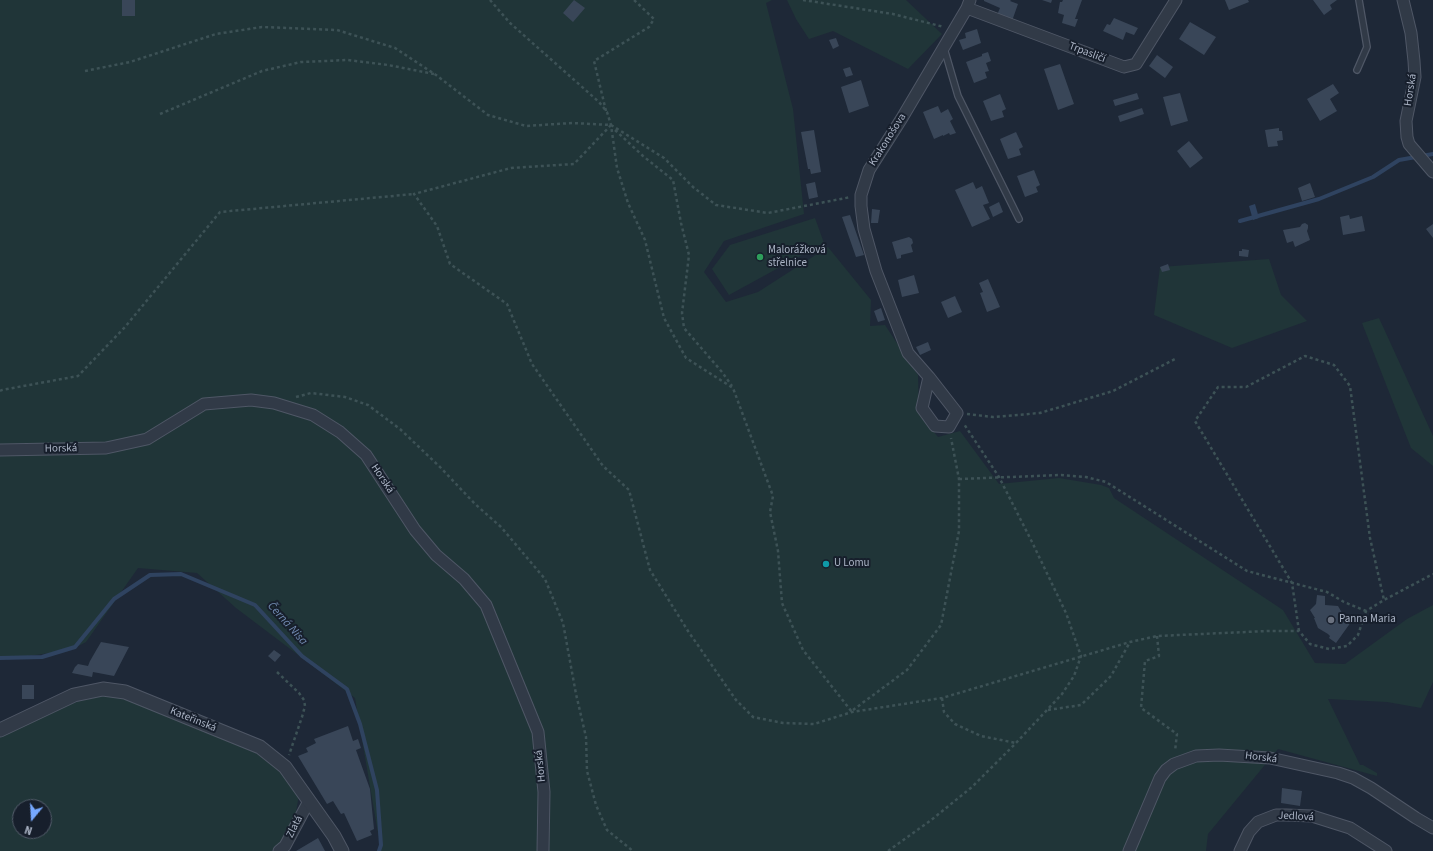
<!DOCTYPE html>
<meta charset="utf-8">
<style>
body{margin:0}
#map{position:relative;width:1433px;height:851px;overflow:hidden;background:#1e2837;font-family:"Source Sans 3",sans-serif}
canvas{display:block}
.north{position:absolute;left:12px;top:799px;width:40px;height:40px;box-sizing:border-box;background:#171f2c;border:1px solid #525b69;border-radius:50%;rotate:198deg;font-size:11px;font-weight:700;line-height:16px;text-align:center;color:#abb4c5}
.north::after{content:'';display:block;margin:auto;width:14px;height:18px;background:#76a8ff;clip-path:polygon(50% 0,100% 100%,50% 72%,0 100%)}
</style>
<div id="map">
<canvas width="1433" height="851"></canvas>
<div class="north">N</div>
</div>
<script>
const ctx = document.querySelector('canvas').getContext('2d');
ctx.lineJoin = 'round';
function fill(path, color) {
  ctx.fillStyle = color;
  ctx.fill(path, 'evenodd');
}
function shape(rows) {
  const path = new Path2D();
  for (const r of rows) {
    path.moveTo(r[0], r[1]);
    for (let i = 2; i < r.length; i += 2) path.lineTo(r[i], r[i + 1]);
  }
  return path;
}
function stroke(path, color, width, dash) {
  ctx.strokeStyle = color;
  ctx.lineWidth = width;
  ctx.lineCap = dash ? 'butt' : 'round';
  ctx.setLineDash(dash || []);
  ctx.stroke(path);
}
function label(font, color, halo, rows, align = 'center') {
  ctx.font = font + ' "Source Sans 3",sans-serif';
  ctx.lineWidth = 4;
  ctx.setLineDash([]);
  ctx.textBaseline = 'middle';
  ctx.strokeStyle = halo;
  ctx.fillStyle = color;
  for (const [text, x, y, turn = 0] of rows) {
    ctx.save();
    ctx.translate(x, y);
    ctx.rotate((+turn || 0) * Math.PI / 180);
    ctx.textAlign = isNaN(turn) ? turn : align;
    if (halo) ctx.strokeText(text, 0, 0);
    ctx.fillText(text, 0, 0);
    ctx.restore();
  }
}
const green = shape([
 [0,0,772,0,766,3,793,109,804,214,724,241,704,272,726,302,758,292,828,247,871,300,870,326,885,325,918,375,919,413,938,437,960,431,999,484,1059,478,1101,485,1109,488,1114,498,1283,610,1315,663,1345,664,1407,619,1433,605,1433,682,1421,708,1387,702,1328,699,1360,765,1363,765,1377,773,1377,776,1278,749,1208,834,1206,851,381,851,355,698,236,608,197,573,138,568,86,642,71,650,0,660],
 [787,0,906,0,942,34,908,69,833,31,809,39,796,19],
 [815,218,824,243,729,295,712,269,730,245],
 [1269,259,1281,295,1307,321,1232,348,1154,315,1160,267],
 [1379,318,1433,436,1433,466,1411,448,1362,323],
 [103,696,123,698,256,753,280,772,299,795,294,823,282,844,272,851,0,851,0,737,76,702],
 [20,807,44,807,44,831,20,831]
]);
const water = shape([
 [1255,204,1259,218,1253,220,1249,206]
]);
const stream = shape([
 [1240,221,1319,199,1373,177,1399,160,1433,154],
 [0,658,42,657,75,647,114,599,150,575,181,574,255,605,302,656,347,689,360,724,377,790,381,845,379,851]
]);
const building = shape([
 [122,0,135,0,135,16,122,16],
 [574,0,585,8,573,22,563,13],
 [984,0,1011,0,1010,1,1018,4,1012,21,997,15,1000,8,984,1],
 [1042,0,1052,0,1051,3],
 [1063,0,1082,0,1075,19,1078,19,1075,27,1062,23,1064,15,1058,13,1060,2,1062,2],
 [1225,0,1248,0,1249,2,1229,10],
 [1313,0,1337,0,1330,5,1332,9,1324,15],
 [1114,18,1138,28,1134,35,1126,32,1123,40,1103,31,1107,24,1110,25],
 [1190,22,1216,37,1204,55,1179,39],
 [977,29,981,43,963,50,959,40,966,38,965,33],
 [836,38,839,46,833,49,829,40],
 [988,52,991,61,986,63,989,71,985,72,987,78,974,83,966,62,982,56,982,54],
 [1157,55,1173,67,1165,78,1149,66],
 [1060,64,1074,104,1058,110,1044,69],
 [850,67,853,75,846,77,843,69],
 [861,80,869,106,849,113,841,87],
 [1333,84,1339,93,1330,99,1337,111,1320,121,1307,99],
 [1137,93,1139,99,1115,106,1113,100],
 [1180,93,1188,121,1171,126,1163,97],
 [1000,94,1006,109,1002,111,1004,117,991,121,983,101],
 [938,106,941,113,948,109,953,119,950,121,956,133,950,135,949,133,943,136,943,135,934,139,923,112],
 [1142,108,1144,114,1120,122,1118,116],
 [1279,128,1279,131,1282,131,1283,140,1277,141,1278,146,1268,147,1265,130],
 [814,130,821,172,811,174,810,169,808,169,801,132],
 [1016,132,1023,147,1019,149,1021,155,1008,159,1000,139],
 [1189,141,1203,158,1190,168,1177,151],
 [1034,170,1040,185,1036,187,1038,192,1025,197,1017,176],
 [815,182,818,197,809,199,806,184],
 [973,182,976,189,982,186,989,203,983,205,990,219,972,227,955,190],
 [1310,183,1315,197,1302,201,1298,188],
 [999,202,1003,212,993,217,989,207],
 [872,209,880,210,878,223,871,223],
 [850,215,864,255,856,257,842,217],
 [1349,215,1350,219,1362,216,1365,231,1343,235,1340,217],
 [1305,223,1308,225,1308,228,1307,231,1310,240,1295,247,1293,241,1287,243,1283,230,1300,227,1302,224],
 [1433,224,1433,238,1426,229],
 [909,237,912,239,913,243,911,245,913,252,901,255,901,258,897,259,892,242],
 [1242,249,1249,250,1248,257,1239,256,1239,251,1242,251],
 [1168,264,1170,270,1162,272,1160,267],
 [914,275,919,293,902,297,898,280],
 [988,279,1000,307,987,312,980,293,983,292,979,283],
 [955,296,962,312,948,318,941,302],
 [881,308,885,320,878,322,874,311],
 [928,342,931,350,920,355,916,347],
 [1317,595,1325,596,1325,605,1338,606,1345,618,1351,622,1336,643,1329,638,1330,636,1328,634,1318,628,1314,618,1315,618,1310,610,1316,604],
 [101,642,129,647,114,676,93,672,92,677,72,673,75,667,78,664,88,666,90,661],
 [274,650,281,655,275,662,268,656],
 [22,685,34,685,34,699,22,699],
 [348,726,353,741,358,739,361,748,356,750,370,789,374,829,370,831,372,835,357,841,344,813,341,814,333,801,327,804,298,756,308,752,306,748,316,743,314,739],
 [1282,788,1302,791,1300,806,1281,803],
 [318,838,325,851,296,851]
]);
const path = shape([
 [490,0,510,23,599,102,607,112,611,125,617,168,628,203,645,240,664,318,686,358,733,388,773,496,770,512,778,551,782,603,803,650,852,712],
 [803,0,893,14,944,27],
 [85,71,130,62,216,34,262,27,337,30,395,48,436,75,488,115,526,126,572,123,611,125,664,158,693,187,716,205,768,213,851,197],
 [606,111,594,61,649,27,654,19,634,0],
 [160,114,262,71,301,62,348,60,388,65,434,74],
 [611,125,574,164,511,168,414,194,437,226,450,264,507,304,532,364,603,466,629,490,650,570,688,631,736,700,753,717,783,723,814,724,852,712,942,698,1130,642,1157,636,1268,631,1299,631,1310,644,1329,649,1347,646,1358,635,1366,611,1384,600,1433,574],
 [615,130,643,156,673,180,681,223,689,255,682,313,684,328,722,372,732,386],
 [0,391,2,390,78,376,125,327,220,212,414,194],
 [296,397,311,393,345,397,368,405,400,429,440,467,475,504,501,527,545,579,563,623,576,694,586,737,587,771,596,805,607,830,633,851],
 [967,414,993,417,1040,413,1113,391,1177,358],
 [959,479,1061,475,1086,477,1106,482,1247,571,1327,592,1344,602,1366,611],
 [1299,631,1292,583,1195,421,1218,387,1246,387,1305,356,1334,365,1350,386,1370,538,1384,600],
 [1157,636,1159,656,1145,661,1141,708,1177,734,1175,751],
 [277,672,299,693,304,700,305,706,302,717,289,755],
 [942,698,944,712,955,724,981,736,1016,743],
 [853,710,907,670,941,625,959,531,959,479,951,438],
 [1048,710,1081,705,1111,676,1130,642],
 [888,851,930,821,972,787,1016,743,1062,694,1074,676,1081,656,1066,613,1032,542,999,477,964,424]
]);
const service = shape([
 [944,48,958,96,1019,219],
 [1357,70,1367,47,1359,0]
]);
const minor = shape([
 [1403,0,1411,33,1414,61,1415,77,1406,121,1407,137,1409,144,1433,172],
 [967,8,1124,67,1136,64,1176,0],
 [929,377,922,408,935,426,949,427,957,413,929,377,908,353,876,271,864,229,861,206,861,195,869,170,902,118,967,8,970,0],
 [0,450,106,448,147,439,204,404,251,400,274,403,313,415,340,432,366,455,415,530,436,555,464,579,486,605,538,732,544,792,543,851],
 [279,851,285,846,309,801],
 [1129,851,1160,778,1166,770,1174,764,1196,756,1219,755,1270,758,1338,773,1353,778,1371,788,1416,818,1433,828],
 [1240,851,1249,832,1258,822,1276,815,1286,815,1312,816,1350,828,1386,851]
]);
const tertiary = shape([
 [0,730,74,695,103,689,125,692,260,747,285,767,334,836,342,851]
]);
const markers = [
 [760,257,4,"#2e9e5b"],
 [826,564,4,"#0f9aa8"],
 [1331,620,4,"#6b7280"]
];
const streetNames = [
 ["Trpasličí",1087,53,21],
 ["Horská",1411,90,-81],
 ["Krakonošova",888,140,-58],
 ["Horská",61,449,-1],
 ["Horská",382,479,56],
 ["Kateřinská",193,720,22],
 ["Horská",1261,758,7],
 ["Horská",541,766,-96],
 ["Jedlová",1296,817,3],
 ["Zlatá",295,827,-63]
];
const poiNames = [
 ["Malorážková",768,251],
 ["střelnice",768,264],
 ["U Lomu",834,564],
 ["Panna Maria",1339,620]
];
const waterNames = [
 ["Černá Nisa",287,624,48]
];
fill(green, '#203538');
fill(water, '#2f4360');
stroke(stream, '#2f4360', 4);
fill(building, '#394658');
stroke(service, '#4f5766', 8);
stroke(minor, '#4f5766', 13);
stroke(tertiary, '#4f5766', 15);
stroke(path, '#3d5256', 2.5, [3, 3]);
stroke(service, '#313a47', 5.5);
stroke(minor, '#313a47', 11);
stroke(tertiary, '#313a47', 13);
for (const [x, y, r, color] of markers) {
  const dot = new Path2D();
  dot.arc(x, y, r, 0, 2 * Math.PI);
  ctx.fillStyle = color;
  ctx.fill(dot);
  stroke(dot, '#171f2c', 1.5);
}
label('11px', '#abb4c5', '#171f2c', streetNames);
label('11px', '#abb4c5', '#171f2c', poiNames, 'left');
label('italic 12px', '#718ab0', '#171f2c', waterNames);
</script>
